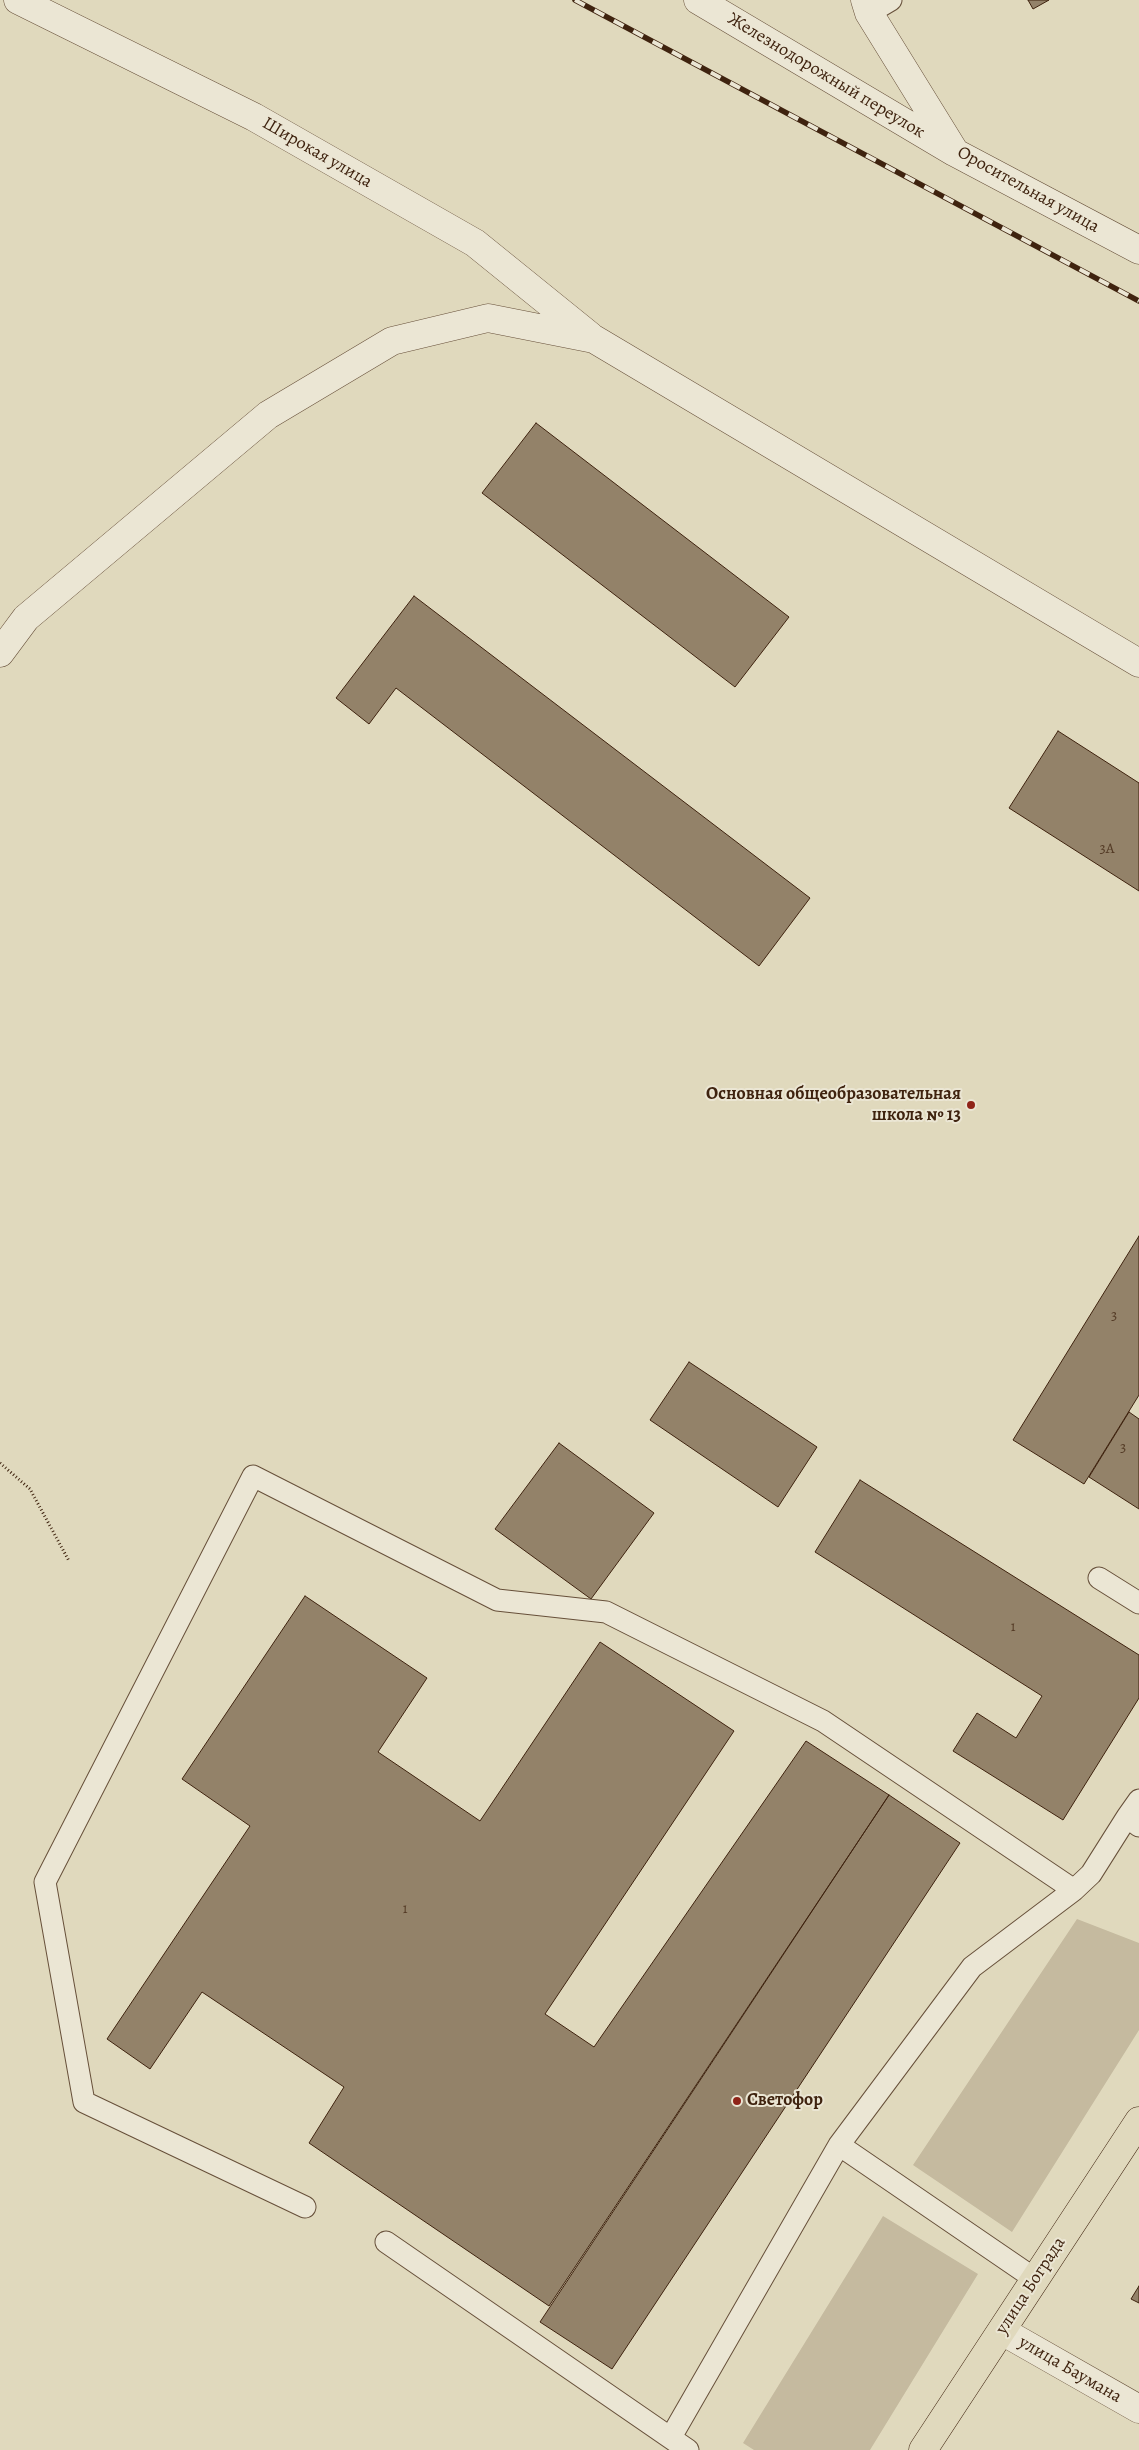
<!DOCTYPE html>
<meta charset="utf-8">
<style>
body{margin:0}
canvas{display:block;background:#e0d9bd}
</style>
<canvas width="1139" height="2450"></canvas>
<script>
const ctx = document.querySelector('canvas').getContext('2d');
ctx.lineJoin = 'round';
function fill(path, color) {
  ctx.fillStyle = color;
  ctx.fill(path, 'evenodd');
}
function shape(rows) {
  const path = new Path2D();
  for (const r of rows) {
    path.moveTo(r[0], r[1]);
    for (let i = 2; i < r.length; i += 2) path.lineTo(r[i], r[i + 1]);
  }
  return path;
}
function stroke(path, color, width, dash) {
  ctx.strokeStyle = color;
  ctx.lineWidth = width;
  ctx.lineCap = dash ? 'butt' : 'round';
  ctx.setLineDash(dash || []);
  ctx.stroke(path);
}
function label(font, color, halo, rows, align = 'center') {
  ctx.font = font + ' Alegreya,serif';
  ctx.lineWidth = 4;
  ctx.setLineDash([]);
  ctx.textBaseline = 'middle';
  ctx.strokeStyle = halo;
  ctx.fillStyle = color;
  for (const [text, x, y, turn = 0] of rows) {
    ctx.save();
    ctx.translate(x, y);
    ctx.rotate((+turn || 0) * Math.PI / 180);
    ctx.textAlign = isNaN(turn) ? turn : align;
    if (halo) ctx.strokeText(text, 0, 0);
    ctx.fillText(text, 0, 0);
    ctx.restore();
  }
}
const green = shape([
 [1077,1919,1139,1943,1139,2030,1012,2232,913,2165],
 [883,2216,978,2274,870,2450,754,2450,743,2443]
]);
const building = shape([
 [1028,0,1049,0,1033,9,1028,0],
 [536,423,789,617,735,687,482,493,536,423],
 [414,596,810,898,759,966,396,688,369,724,336,698,414,596],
 [1058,731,1139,783,1139,891,1009,808,1058,731],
 [1139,1236,1139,1395,1084,1484,1013,1440,1139,1236],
 [689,1362,817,1447,778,1507,650,1420,689,1362],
 [1129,1412,1139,1419,1139,1509,1089,1477,1129,1412],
 [559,1443,654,1513,591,1599,495,1529,559,1443],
 [860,1480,1139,1655,1139,1698,1063,1820,953,1751,977,1713,1016,1738,1042,1696,815,1552,860,1480],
 [305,1596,427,1678,378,1752,480,1821,600,1642,734,1731,545,2014,594,2047,806,1741,889,1795,549,2306,309,2143,344,2087,202,1992,150,2069,107,2039,250,1826,182,1779,305,1596],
 [889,1795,960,1843,612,2369,540,2322,889,1795],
 [1139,2286,1139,2303,1131,2299,1139,2286]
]);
const path = shape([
 [0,1463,30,1489,69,1561]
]);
const service = shape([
 [869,13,891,0],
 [1099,1578,1139,1603],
 [1127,1817,1139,1800],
 [839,2145,1035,2279],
 [305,2207,84,2102,45,1882,253,1476,497,1600,606,1612,823,1721,1074,1890,1091,1874,1127,1817,1139,1826],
 [386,2242,688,2450],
 [671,2437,839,2145,972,1967,1074,1890]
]);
const minor = shape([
 [18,0,254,117,475,243,590,336],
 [698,0,954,152,1139,250],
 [865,0,869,13,953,149],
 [0,653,26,618,268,415,392,341,488,318,594,339,1139,663],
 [1002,2331,1139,2409]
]);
const primary = shape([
 [923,2450,1139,2121]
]);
const rail = shape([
 [575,0,1139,301]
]);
const markers = [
 [971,1105,5,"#8f2418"],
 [737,2101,5,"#8f2418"]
];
const numberNames = [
 ["3А",1107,849],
 ["3",1114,1316],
 ["3",1123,1448],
 ["1",1013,1627],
 ["1",405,1909]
];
const streetNames = [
 ["Железнодорожный переулок",826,76,31],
 ["Широкая улица",317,153,30],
 ["Оросительная улица",1028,190,29],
 ["улица Бограда",1031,2286,-57],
 ["улица Баумана",1070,2370,30]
];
const poiNames = [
 ["Основная общеобразовательная",961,1095],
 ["школа № 13",961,1116],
 ["Светофор",747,2101,"left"]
];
fill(green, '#c5ba9f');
fill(building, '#938269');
stroke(building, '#3f230f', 1);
stroke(service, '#67503a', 23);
stroke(minor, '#67503a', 29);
stroke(primary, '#3f230f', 29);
stroke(path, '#3f230f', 3, [1, 2.5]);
stroke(service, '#ebe6d4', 21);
stroke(minor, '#ebe6d4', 28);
stroke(primary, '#e0d9bd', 28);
stroke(rail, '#3f230f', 5.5);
stroke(rail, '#ebe6d4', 4, [11]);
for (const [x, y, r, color] of markers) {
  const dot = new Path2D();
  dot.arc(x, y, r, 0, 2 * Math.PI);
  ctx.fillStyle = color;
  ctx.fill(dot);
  stroke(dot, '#ebe6d4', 2);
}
label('15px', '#543b26', null, numberNames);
label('18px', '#3f230f', '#ebe6d4', streetNames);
label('bold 18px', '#3f230f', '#ebe6d4', poiNames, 'right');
</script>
